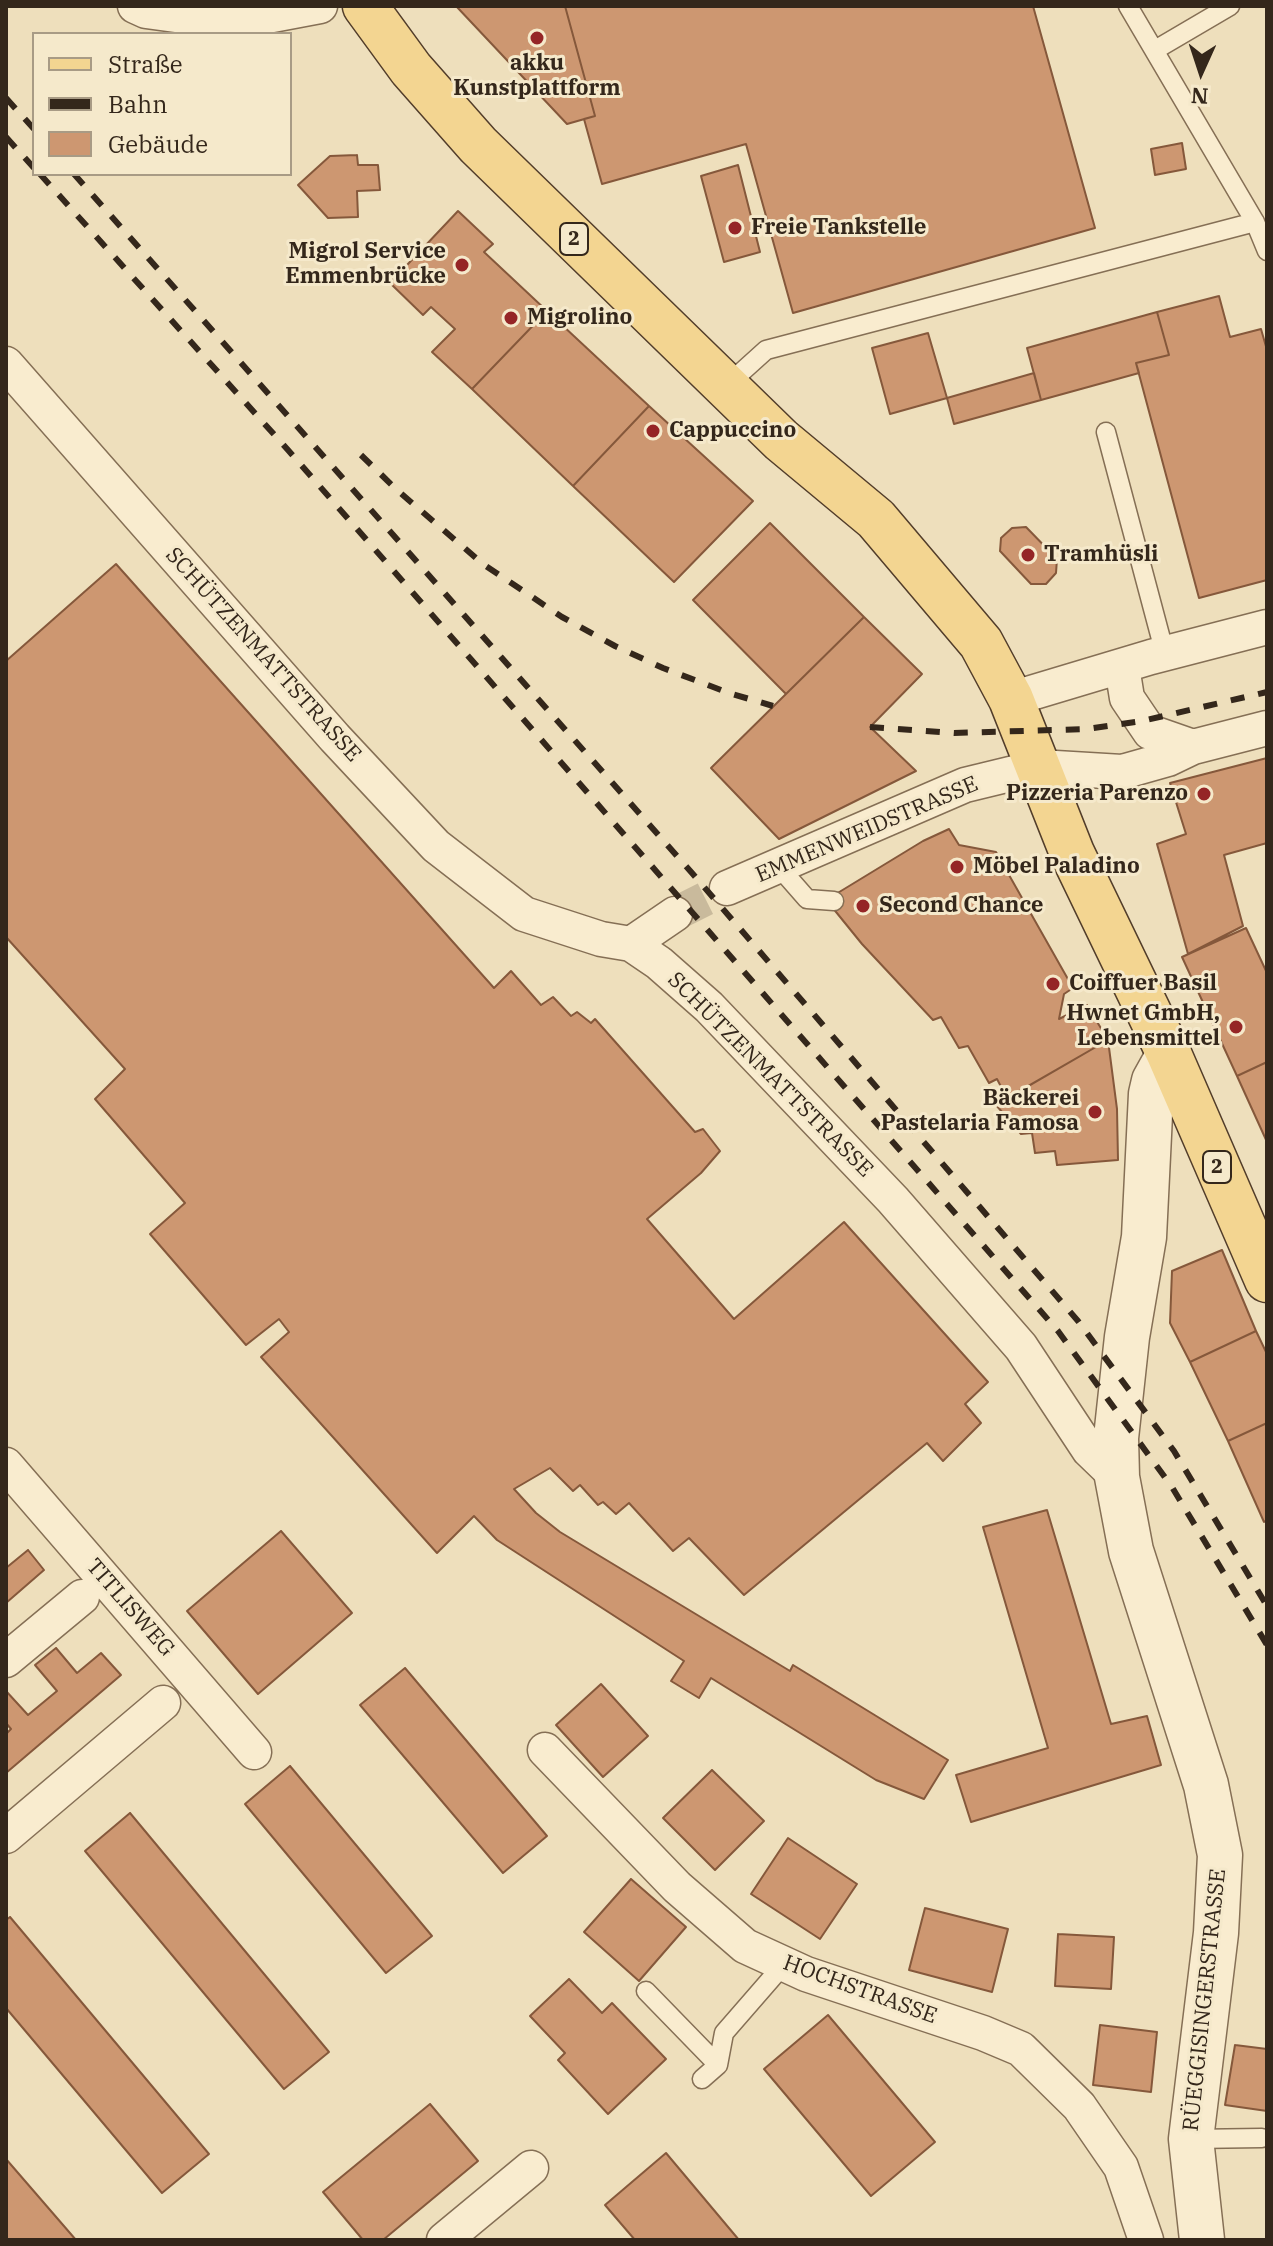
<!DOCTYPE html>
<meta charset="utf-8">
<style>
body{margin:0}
#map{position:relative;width:1273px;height:2246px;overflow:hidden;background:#eedfbc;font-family:"IBM Plex Serif",serif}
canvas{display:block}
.frame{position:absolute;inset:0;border:8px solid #34271b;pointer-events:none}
.legend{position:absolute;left:32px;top:32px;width:260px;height:144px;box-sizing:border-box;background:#f5e9cb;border:2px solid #a89b85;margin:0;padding:10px 14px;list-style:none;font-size:24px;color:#34271b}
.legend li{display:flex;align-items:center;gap:16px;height:40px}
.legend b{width:40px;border:2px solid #a89b85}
.north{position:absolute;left:1161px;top:32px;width:80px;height:80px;-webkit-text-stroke:6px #f5e9cb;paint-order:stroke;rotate:183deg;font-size:22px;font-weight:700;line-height:32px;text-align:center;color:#34271b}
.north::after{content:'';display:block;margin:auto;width:28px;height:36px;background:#34271b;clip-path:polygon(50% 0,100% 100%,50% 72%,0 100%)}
</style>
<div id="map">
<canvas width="1273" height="2246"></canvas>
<div class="frame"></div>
<ul class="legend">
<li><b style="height:10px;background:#f3d591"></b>Straße</li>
<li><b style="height:10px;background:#34271b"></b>Bahn</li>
<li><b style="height:22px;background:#cd9771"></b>Gebäude</li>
</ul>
<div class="north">N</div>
</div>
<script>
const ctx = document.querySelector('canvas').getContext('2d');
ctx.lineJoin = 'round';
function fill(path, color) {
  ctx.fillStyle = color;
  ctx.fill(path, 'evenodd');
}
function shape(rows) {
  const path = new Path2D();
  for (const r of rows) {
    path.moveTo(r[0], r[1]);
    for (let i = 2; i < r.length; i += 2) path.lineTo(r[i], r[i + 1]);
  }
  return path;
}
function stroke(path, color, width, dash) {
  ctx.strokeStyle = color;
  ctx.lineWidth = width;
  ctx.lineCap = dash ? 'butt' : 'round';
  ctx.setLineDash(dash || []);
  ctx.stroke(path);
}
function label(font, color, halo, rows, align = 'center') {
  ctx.font = font + ' "IBM Plex Serif",serif';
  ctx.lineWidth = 6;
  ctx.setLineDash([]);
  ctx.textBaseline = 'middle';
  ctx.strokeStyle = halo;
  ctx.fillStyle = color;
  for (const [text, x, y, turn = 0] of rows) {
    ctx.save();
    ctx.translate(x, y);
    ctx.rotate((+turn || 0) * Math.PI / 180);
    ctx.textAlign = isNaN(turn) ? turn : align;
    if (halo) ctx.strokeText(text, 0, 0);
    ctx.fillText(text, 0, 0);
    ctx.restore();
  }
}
const building = shape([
 [456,6,565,6,595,116,567,124,456,6],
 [565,6,1033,6,1095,228,793,313,746,144,602,184,584,119,595,116,565,6],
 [1182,143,1186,169,1155,175,1151,149,1182,143],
 [357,155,358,165,378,165,380,190,357,191,358,217,328,218,298,185,330,156,357,155],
 [738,165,760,252,724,262,701,176,738,165],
 [458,211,493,244,484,252,547,311,472,389,432,352,455,329,431,307,423,315,390,283,458,211],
 [1219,296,1230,337,1261,329,1267,350,1267,580,1199,598,1136,363,1169,355,1157,312,1219,296],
 [547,311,649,406,573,486,472,389,547,311],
 [1157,312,1169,355,1136,363,1139,373,1041,400,1027,348,1157,312],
 [928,333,947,398,890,414,872,348,928,333],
 [1034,373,1041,400,954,424,947,398,1034,373],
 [649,406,753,501,674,582,573,486,649,406],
 [770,523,864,617,786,694,693,600,770,523],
 [1026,527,1057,559,1056,573,1046,584,1031,584,1000,551,1001,538,1012,528,1026,527],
 [116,564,494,988,511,971,541,1005,553,997,571,1016,577,1012,591,1023,595,1019,695,1132,703,1129,720,1151,701,1173,647,1219,734,1319,844,1222,988,1382,965,1404,981,1423,943,1461,927,1443,744,1595,689,1538,673,1551,629,1503,616,1514,603,1502,598,1505,580,1485,573,1491,550,1468,514,1489,536,1513,560,1532,790,1671,793,1665,948,1760,924,1799,876,1780,711,1678,699,1698,671,1681,684,1661,497,1540,474,1516,437,1553,261,1357,289,1332,279,1319,246,1345,150,1234,185,1203,95,1099,125,1069,6,937,6,661,116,564],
 [864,617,922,674,870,727,916,771,779,839,711,768,864,617],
 [1267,758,1267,843,1224,855,1243,926,1188,954,1157,844,1186,834,1170,783,1267,758],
 [949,829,959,845,996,852,1073,988,1064,994,1059,1019,1087,1005,1108,1040,1007,1098,997,1079,989,1083,968,1046,959,1048,941,1017,933,1020,862,944,832,907,836,894,923,841,949,829],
 [1246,928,1267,973,1267,1062,1237,1076,1182,957,1246,928],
 [1108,1040,1117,1109,1118,1160,1057,1165,1055,1151,1035,1153,1032,1133,1021,1134,996,1105,1108,1040],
 [1267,1062,1267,1142,1237,1076,1267,1062],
 [1222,1250,1256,1331,1190,1362,1170,1323,1172,1271,1222,1250],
 [1256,1331,1267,1354,1267,1423,1228,1441,1190,1362,1256,1331],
 [1267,1423,1267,1520,1264,1522,1228,1441,1267,1423],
 [1047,1510,1111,1724,1147,1716,1161,1765,971,1822,956,1775,1048,1748,983,1527,1047,1510],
 [281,1531,352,1613,258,1694,187,1611,281,1531],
 [28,1550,44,1570,6,1603,6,1568,28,1550],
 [56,1648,77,1673,101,1653,121,1675,6,1773,6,1734,11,1729,6,1723,6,1691,28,1715,57,1691,35,1665,56,1648],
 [405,1668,547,1836,503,1873,360,1705,405,1668],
 [601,1684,648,1736,603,1777,556,1725,601,1684],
 [290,1766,432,1936,386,1973,245,1804,290,1766],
 [712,1770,764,1821,715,1870,663,1818,712,1770],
 [130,1813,329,2052,284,2089,85,1851,130,1813],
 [788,1838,857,1884,820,1939,751,1894,788,1838],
 [631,1879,686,1927,639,1981,584,1932,631,1879],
 [925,1908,1008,1929,992,1992,909,1970,925,1908],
 [10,1917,209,2154,162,2193,6,2008,6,1920,10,1917],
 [1058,1934,1114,1937,1111,1989,1055,1986,1058,1934],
 [569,1979,602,2013,612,2003,666,2059,608,2114,558,2060,565,2053,530,2016,569,1979],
 [828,2015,935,2142,871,2196,764,2069,828,2015],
 [1100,2025,1157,2032,1151,2092,1093,2085,1100,2025],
 [1235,2045,1267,2049,1267,2111,1225,2105,1235,2045],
 [430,2104,478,2161,383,2240,363,2240,323,2192,430,2104],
 [666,2153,739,2240,635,2240,605,2205,666,2153],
 [6,2159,76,2240,6,2240,6,2159]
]);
const minorTunnel = shape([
 [675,914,727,888]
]);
const service = shape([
 [1128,6,1255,222,1267,251],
 [1155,50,1230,6],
 [725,387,766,350,1255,222],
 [1106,432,1165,654],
 [779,867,807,899,834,901],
 [646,1991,718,2065],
 [702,2079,718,2065,724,2033,784,1964],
 [1191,2139,1262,2138]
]);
const minor = shape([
 [135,6,146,11,190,17,267,16,320,6],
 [6,364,335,738,436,846,524,914,601,939,631,944,659,963,709,1007,893,1200,1021,1347,1089,1450,1117,1477],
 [1122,667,1127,698,1150,732,1193,747],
 [1011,699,1151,657,1267,627],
 [727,888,965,785,1039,767,1122,772,1168,759,1193,747,1267,728],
 [631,944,675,914],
 [6,1465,254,1752],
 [6,1660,82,1597],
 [545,1750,677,1887,745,1946,806,1974,983,2033,1021,2049,1079,2106,1121,2167,1146,2240],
 [6,1836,163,1703],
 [444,2240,531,2168]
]);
const tertiary = shape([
 [1169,1054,1154,1081,1151,1094,1144,1237,1127,1337,1116,1438,1117,1477,1131,1551,1206,1785,1220,1855,1216,1933,1191,2139,1202,2240]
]);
const primary = shape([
 [365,6,411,69,478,145,781,440,876,519,981,643,1011,699,1072,853,1169,1054,1267,1280]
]);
const rail = shape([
 [6,98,34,129],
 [6,137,34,168],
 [40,174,288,450,1058,1331,1172,1487,1267,1645],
 [74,174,692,873,1078,1321,1174,1451,1267,1606],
 [361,455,397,490,483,564,562,617,615,646,663,668,729,693,773,706],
 [870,727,954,733,1087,729,1142,721,1267,692]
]);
const markers = [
 [537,38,8,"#952526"],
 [735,228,8,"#952526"],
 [462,265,8,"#952526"],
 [511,318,8,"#952526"],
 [653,431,8,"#952526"],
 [1028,555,8,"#952526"],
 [1204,794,8,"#952526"],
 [957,867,8,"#952526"],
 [863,906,8,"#952526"],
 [1053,984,8,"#952526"],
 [1236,1027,8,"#952526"],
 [1095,1112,8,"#952526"]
];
const shields = [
 [574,239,28],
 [1217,1167,28]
];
const shieldNames = [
 ["2",574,239],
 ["2",1217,1167]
];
const poiNames = [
 ["akku",537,64,"center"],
 ["Kunstplattform",537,89,"center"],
 ["Freie Tankstelle",751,228],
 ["Migrol Service",446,252,"right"],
 ["Emmenbrücke",446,277,"right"],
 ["Migrolino",527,318],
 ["Cappuccino",669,431],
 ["Tramhüsli",1044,555],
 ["Pizzeria Parenzo",1188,794,"right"],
 ["Möbel Paladino",973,867],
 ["Second Chance",879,906],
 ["Coiffuer Basil",1069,984],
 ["Hwnet GmbH,",1220,1014,"right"],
 ["Lebensmittel",1220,1039,"right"],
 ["Bäckerei",1079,1099,"right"],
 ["Pastelaria Famosa",1079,1124,"right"]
];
const streetNames = [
 ["SCHÜTZENMATTSTRASSE",263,655,48],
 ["EMMENWEIDSTRASSE",867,830,-23],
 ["SCHÜTZENMATTSTRASSE",770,1075,45],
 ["TITLISWEG",130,1608,49],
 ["HOCHSTRASSE",860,1990,20],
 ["RÜEGGISINGERSTRASSE",1205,2000,-84]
];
fill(building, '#cd9771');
stroke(building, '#85583b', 2);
stroke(minorTunnel, '#c9ba9c', 34, [34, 17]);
stroke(service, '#856f55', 21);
stroke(minor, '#856f55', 37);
stroke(tertiary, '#856f55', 47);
stroke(primary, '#523d2a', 47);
stroke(service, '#f9eccf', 18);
stroke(minor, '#f9eccf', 34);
stroke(tertiary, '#f9eccf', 44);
stroke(primary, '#f3d591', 44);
stroke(rail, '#34271b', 6, [14, 14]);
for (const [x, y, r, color] of markers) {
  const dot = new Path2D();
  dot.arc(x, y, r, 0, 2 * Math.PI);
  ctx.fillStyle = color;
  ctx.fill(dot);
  stroke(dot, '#f5e9cb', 3);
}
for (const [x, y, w] of shields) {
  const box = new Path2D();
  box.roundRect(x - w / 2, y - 16, w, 32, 6);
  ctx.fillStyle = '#f5e9cb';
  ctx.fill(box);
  stroke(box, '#34271b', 2);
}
label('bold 20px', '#34271b', null, shieldNames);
label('bold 22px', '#34271b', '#f5e9cb', poiNames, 'left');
label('22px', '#34271b', '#f5e9cb', streetNames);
</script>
